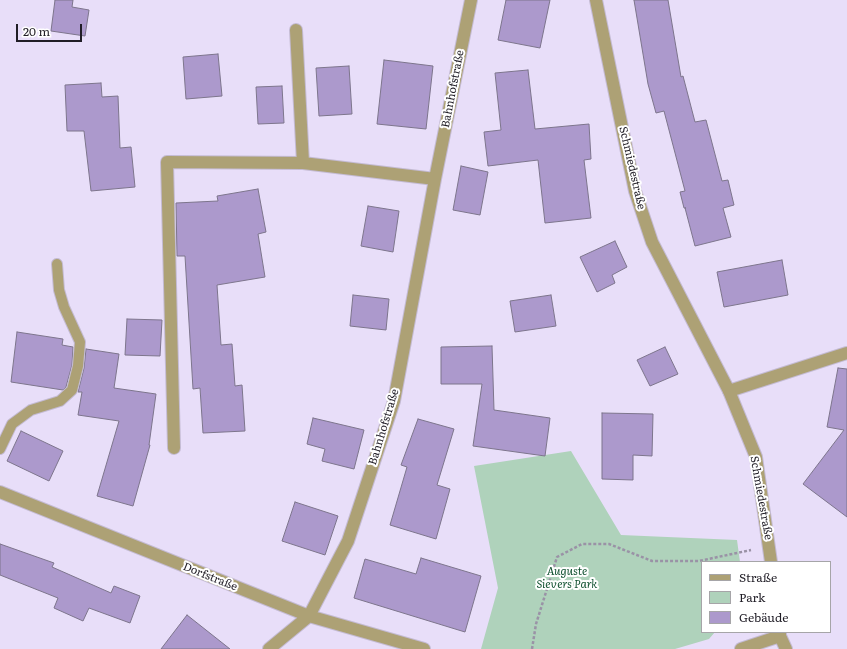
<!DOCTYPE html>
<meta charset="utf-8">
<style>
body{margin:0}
#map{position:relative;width:847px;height:649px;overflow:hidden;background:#e8def9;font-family:Literata,serif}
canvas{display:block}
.legend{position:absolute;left:701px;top:561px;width:130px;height:72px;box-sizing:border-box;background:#fff;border:1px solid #a6a5a8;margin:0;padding:5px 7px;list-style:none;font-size:12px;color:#201d26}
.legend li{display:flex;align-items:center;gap:8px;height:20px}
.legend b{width:20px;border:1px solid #a6a5a8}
.scale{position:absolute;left:16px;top:24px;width:66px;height:18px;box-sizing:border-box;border:2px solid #201d26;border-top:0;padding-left:5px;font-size:12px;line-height:14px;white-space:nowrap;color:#201d26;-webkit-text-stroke:3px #fff;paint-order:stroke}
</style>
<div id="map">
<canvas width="847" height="649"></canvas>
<ul class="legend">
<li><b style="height:5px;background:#ada175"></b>Straße</li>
<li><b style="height:11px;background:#afd2bb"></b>Park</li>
<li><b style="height:11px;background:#ac99cc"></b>Gebäude</li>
</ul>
<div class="scale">20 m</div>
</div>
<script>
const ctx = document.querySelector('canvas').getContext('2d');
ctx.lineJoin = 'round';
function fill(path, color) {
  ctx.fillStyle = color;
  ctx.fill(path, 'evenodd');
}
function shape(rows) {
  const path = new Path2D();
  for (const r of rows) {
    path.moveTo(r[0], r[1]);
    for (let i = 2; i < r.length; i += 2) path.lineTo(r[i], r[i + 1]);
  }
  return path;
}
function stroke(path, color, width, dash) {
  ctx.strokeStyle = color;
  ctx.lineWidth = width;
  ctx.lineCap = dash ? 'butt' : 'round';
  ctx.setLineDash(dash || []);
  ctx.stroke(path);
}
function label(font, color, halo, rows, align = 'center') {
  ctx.font = font + ' Literata,serif';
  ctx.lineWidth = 4;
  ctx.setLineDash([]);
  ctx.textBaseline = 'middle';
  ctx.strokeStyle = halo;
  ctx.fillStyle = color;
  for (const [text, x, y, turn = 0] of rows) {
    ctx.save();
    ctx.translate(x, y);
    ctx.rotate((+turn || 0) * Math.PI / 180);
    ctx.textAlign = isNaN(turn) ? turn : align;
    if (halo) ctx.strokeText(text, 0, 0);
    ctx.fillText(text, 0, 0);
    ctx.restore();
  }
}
const green = shape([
 [571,451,621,535,737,540,740,562,702,562,702,632,715,632,709,639,675,649,481,649,498,588,474,466]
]);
const building = shape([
 [55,0,73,0,72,7,89,10,85,36,51,31,55,0],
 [506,0,550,0,540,48,498,40,506,0],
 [634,0,668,0,681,77,683,76,695,122,706,120,722,181,728,180,734,205,723,208,731,237,695,246,685,208,686,208,684,208,680,192,685,191,664,111,656,113,648,84,634,0],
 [218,54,222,96,186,99,183,57,218,54],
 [384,60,433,66,426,129,377,124,384,60],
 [349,66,352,114,319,116,316,68,349,66],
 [528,70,535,129,589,124,591,159,584,160,591,218,545,223,538,160,488,166,484,132,501,130,495,73,528,70],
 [101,83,102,97,118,96,120,148,131,147,135,187,91,191,84,131,67,131,65,85,101,83],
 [282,86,284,123,258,124,256,87,282,86],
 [461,166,488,172,480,215,453,210,461,166],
 [258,189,266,232,258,234,265,277,217,285,221,345,232,344,235,386,242,385,245,431,203,433,200,388,193,389,185,256,177,256,176,203,218,201,217,196,258,189],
 [368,206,399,211,393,252,361,246,368,206],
 [615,241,627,267,612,275,615,283,597,292,580,257,615,241],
 [782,260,788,295,724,307,717,272,782,260],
 [353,295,389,299,386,330,350,326,353,295],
 [551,295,556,326,515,332,510,301,551,295],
 [127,319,162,320,160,356,125,355,127,319],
 [17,332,63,339,62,345,73,347,72,365,66,387,63,390,11,382,17,332],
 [492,346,494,410,550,418,545,456,473,446,482,384,441,384,441,347,492,346],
 [665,347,678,374,650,386,637,360,665,347],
 [86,349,119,354,114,388,156,394,149,445,150,445,133,506,97,496,119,421,78,415,82,392,78,392,84,368,86,349],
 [838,368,847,369,847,517,803,484,844,430,827,427,838,368],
 [602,413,653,414,652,456,633,455,633,480,602,479,602,413],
 [313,418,364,430,354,469,322,461,325,449,307,444,313,418],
 [418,419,454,429,437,485,450,489,436,539,390,525,407,467,401,465,418,419],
 [21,431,63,451,49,481,7,461,21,431],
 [295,502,338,516,325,555,282,541,295,502],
 [0,544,54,563,52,567,111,593,114,586,140,596,130,623,89,608,83,621,54,608,58,598,0,575,0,544],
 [421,558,481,576,465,632,354,598,365,559,416,574,421,558],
 [187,615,230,649,161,649,187,615]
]);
const path = shape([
 [532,649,536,624,557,557,582,544,609,544,652,561,699,561,751,550]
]);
const service = shape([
 [0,449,12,424,31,410,60,401,72,390,78,366,80,342,64,307,59,290,57,264]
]);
const minor = shape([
 [296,30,303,163],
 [729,391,847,353],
 [174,448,167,162,303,163,435,179],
 [0,492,309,616,424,649],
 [269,649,309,616,348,541,394,401,435,179,471,0],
 [741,649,780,636]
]);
const tertiary = shape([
 [596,0,635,191,652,242,729,391,756,457,771,562],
 [780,632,780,636,786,649]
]);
const streetNames = [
 ["Bahnhofstraße",453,89,-79],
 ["Schmiedestraße",632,168,77],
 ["Bahnhofstraße",384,427,-73],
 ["Schmiedestraße",761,498,80],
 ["Dorfstraße",210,577,22]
];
const parkNames = [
 ["Auguste",567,572],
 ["Sievers Park",567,585]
];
fill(green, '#afd2bb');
fill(building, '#ac99cc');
stroke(building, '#7d758c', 1);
stroke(service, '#c4bbd3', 12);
stroke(minor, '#c4bbd3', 14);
stroke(tertiary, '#c4bbd3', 14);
stroke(path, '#9a92a6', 2.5, [3, 2]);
stroke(service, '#ada175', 10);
stroke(minor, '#ada175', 12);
stroke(tertiary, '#ada175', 12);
label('11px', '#201d26', '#fff', streetNames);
label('italic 11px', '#105130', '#fff', parkNames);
</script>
